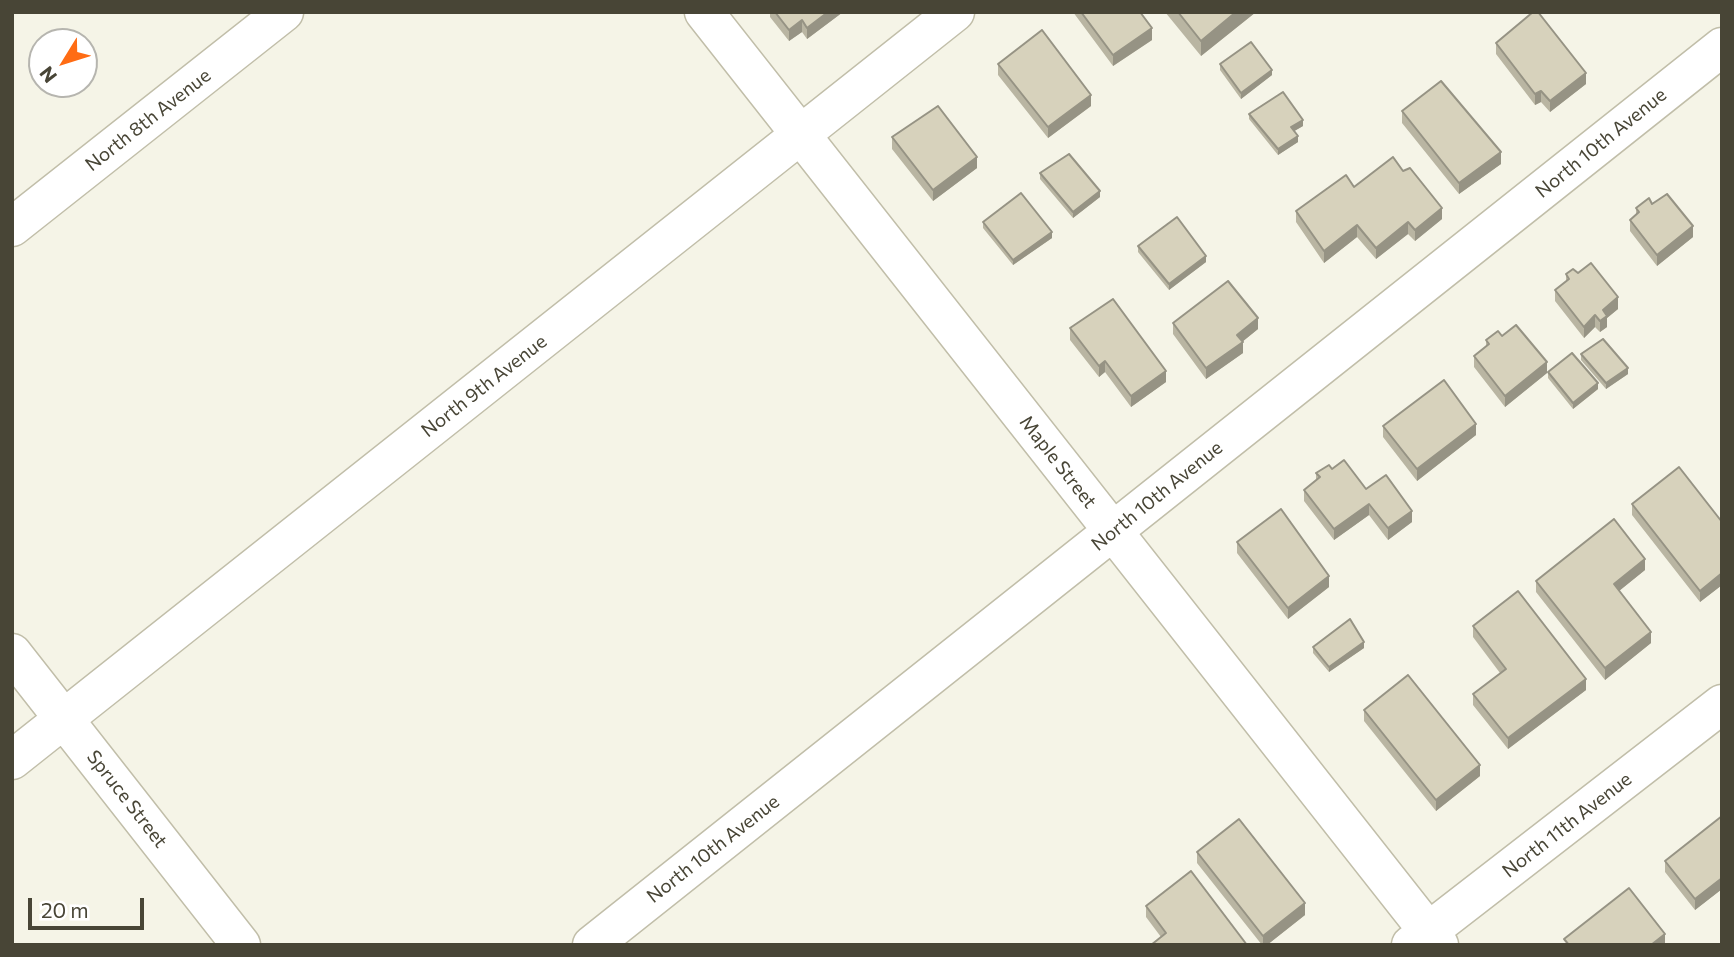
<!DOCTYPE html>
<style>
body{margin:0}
#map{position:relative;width:1734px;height:957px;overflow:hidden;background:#f5f4e7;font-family:Commissioner,sans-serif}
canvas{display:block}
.frame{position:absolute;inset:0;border:14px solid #484536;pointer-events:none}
.north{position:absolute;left:28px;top:28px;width:70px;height:70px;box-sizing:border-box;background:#fff;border:2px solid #b6b5af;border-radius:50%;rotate:232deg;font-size:19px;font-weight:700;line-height:28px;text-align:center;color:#484536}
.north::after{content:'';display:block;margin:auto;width:24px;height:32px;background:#ff6c14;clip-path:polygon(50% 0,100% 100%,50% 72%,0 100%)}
.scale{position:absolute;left:28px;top:898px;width:116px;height:32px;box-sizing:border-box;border:4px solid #484536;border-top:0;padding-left:9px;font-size:21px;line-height:24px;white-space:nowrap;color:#484536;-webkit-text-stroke:5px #fff;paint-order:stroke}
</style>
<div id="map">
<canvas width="1734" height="957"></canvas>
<div class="frame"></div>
<div class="north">N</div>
<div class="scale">20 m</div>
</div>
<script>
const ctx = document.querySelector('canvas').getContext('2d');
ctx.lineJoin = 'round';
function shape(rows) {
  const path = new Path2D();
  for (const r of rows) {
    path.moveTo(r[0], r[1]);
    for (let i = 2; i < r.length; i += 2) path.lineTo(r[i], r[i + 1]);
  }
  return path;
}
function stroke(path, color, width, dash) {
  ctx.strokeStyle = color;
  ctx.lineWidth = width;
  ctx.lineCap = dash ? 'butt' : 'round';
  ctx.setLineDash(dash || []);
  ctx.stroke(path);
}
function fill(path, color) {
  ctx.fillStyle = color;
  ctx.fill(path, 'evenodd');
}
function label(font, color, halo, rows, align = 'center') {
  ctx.font = font + ' Commissioner,sans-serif';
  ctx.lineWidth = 5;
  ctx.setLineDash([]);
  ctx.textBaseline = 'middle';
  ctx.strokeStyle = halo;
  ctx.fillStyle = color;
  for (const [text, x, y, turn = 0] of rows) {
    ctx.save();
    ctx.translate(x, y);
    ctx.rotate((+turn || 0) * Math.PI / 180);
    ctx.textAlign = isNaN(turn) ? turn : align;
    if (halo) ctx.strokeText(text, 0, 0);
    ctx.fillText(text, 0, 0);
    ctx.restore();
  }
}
const minor = shape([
 [704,12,1439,945],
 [12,227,284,12],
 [12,653,241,945],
 [12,760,955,12],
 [592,945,1722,47],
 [1411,945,1722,704]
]);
const wall = shape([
 [770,12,843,12,807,39,802,32,789,41,770,17],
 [1073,12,1140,12,1152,40,1113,66],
 [1165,12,1256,12,1201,56],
 [1496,43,1586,84,1550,112,1541,102,1535,105,1496,54],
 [998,64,1091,106,1048,138,998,75],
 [1220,64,1272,75,1241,99,1220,70],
 [1402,111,1501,164,1459,194,1402,123],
 [1249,114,1303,126,1294,131,1298,142,1278,155,1249,119],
 [892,137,977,168,933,201,892,149],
 [1403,171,1442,219,1415,241,1408,234,1376,259,1357,237,1324,263,1296,222,1296,211,1354,187],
 [1040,173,1100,197,1073,218,1040,179],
 [1652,204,1693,237,1657,266,1630,231,1630,220,1636,215,1636,208],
 [983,222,1052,238,1013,265,983,228],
 [1138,246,1206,262,1169,290,1138,252],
 [1566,274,1618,309,1607,318,1607,327,1600,332,1595,327,1584,338,1555,301,1555,290,1566,282],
 [1173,323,1258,329,1242,342,1243,353,1206,379,1173,334],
 [1070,328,1166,382,1131,407,1105,372,1099,377,1070,340],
 [1502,336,1547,373,1505,407,1474,367,1474,356,1486,347,1486,340],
 [1581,354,1628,374,1606,389,1581,360],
 [1548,372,1598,389,1573,409,1548,378],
 [1383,426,1476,435,1417,481,1383,437],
 [1332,469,1366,489,1412,522,1388,540,1369,515,1334,540,1304,501,1304,490,1316,480,1316,473],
 [1632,504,1722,522,1722,585,1700,602,1632,515],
 [1237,542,1329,587,1288,619,1237,553],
 [1645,570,1619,591,1651,643,1605,680,1536,592,1536,581],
 [1473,626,1586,690,1508,749,1473,705,1473,694,1500,673,1473,637],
 [1313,647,1364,648,1329,672,1313,653],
 [1364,710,1480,776,1436,811,1364,721],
 [1722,816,1722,889,1695,910,1665,872,1665,861],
 [1197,852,1305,915,1267,945,1262,945,1197,863],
 [1146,906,1247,945,1161,937,1146,917]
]);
const shadedWall = shape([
 [828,12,843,12,807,39,807,28],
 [1236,12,1256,12,1201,56,1201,41],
 [802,20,802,32,789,41,789,30],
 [1152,28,1152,40,1113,66,1113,55],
 [1272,70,1272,75,1241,99,1241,93],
 [1586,73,1586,84,1550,112,1550,101],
 [1541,91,1541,102,1535,105,1535,94],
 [1091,95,1091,106,1048,138,1048,127],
 [1303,120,1303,126,1291,133,1291,127],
 [1298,136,1298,142,1278,155,1278,149],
 [1501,152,1501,164,1459,194,1459,183],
 [977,157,977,168,933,201,933,190],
 [1100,191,1100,197,1073,218,1073,212],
 [1442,208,1442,219,1415,241,1415,230],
 [1408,222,1408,234,1376,259,1376,248],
 [1357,225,1357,237,1324,263,1324,251],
 [1693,226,1693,237,1657,266,1657,255],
 [1052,232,1052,238,1013,265,1013,260],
 [1206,256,1206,262,1169,290,1169,284],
 [1618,297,1618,309,1607,318,1607,327,1600,332,1600,321,1603,310],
 [1595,315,1595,327,1584,338,1584,327],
 [1258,318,1258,329,1237,346,1237,335],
 [1243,342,1243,353,1206,379,1206,368],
 [1105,361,1105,372,1099,377,1099,366],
 [1547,362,1547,373,1505,407,1505,396],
 [1628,368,1628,374,1606,389,1606,383],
 [1166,371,1166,382,1131,407,1131,396],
 [1598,383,1598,389,1573,409,1573,403],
 [1476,424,1476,435,1417,481,1417,469],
 [1369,504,1369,515,1334,540,1334,529],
 [1412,511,1412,522,1388,540,1388,528],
 [1645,559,1645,570,1614,595,1614,584],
 [1722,573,1722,585,1700,602,1700,591],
 [1329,576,1329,587,1288,619,1288,608],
 [1651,632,1651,643,1605,680,1605,668],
 [1364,642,1364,648,1329,672,1329,667],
 [1586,679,1586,690,1508,749,1508,738],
 [1480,765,1480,776,1436,811,1436,800],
 [1722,878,1722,889,1695,910,1695,899],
 [1305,903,1305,915,1267,945,1263,945,1263,936],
 [1665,934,1665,945,1651,945]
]);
const building = shape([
 [775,12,828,12,807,28,802,20,789,30,775,12],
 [1081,12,1140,12,1152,28,1113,55,1081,12],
 [1178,12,1236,12,1201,41,1178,12],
 [1533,12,1538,12,1586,73,1550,101,1541,91,1535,94,1496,43,1533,12],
 [1042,30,1091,95,1048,127,998,64,1042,30],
 [1251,42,1272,70,1241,93,1220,64,1251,42],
 [1441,81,1501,152,1459,183,1402,111,1441,81],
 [1283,92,1303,120,1291,127,1298,136,1278,149,1249,114,1283,92],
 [938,106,977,157,933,190,892,137,938,106],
 [1069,154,1100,191,1073,212,1040,173,1069,154],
 [1393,157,1403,171,1410,168,1442,208,1415,230,1408,222,1376,248,1357,225,1324,251,1296,211,1346,175,1354,187,1393,157],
 [1021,193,1052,232,1013,260,983,222,1021,193],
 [1667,194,1693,226,1657,255,1630,220,1639,212,1636,208,1649,198,1652,204,1667,194],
 [1177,217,1206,256,1169,284,1138,246,1177,217],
 [1591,263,1618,297,1603,310,1607,316,1600,321,1595,315,1584,327,1555,290,1569,279,1566,274,1573,269,1578,273,1591,263],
 [1228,281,1258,318,1237,335,1243,342,1206,368,1173,323,1228,281],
 [1113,299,1166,371,1131,396,1105,361,1099,366,1070,328,1113,299],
 [1516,325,1547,362,1505,396,1474,356,1489,344,1486,340,1498,331,1502,336,1516,325],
 [1603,339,1628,368,1606,383,1581,354,1603,339],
 [1572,353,1598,383,1573,403,1548,372,1572,353],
 [1444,380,1476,424,1417,469,1383,426,1444,380],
 [1344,460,1366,489,1386,475,1412,511,1388,528,1369,504,1334,529,1304,490,1320,477,1316,473,1329,465,1332,469,1344,460],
 [1679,467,1722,522,1722,573,1700,591,1632,504,1679,467],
 [1281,509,1329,576,1288,608,1237,542,1281,509],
 [1614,519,1645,559,1614,584,1651,632,1605,668,1536,581,1614,519],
 [1518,591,1586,679,1508,738,1473,694,1506,669,1473,626,1518,591],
 [1350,619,1364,642,1329,667,1313,647,1350,619],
 [1408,675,1480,765,1436,800,1364,710,1408,675],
 [1722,816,1722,878,1695,899,1665,861,1722,816],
 [1239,819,1305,903,1263,936,1197,852,1239,819],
 [1191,871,1247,945,1151,945,1166,933,1146,906,1191,871],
 [1629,888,1665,934,1651,945,1569,945,1564,939,1629,888]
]);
const streetNames = [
 ["North 8th Avenue",148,120,-38],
 ["North 10th Avenue",1601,143,-39],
 ["North 9th Avenue",484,386,-38],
 ["Maple Street",1058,462,52],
 ["North 10th Avenue",1157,496,-39],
 ["Spruce Street",127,799,52],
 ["North 11th Avenue",1567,825,-38],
 ["North 10th Avenue",713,849,-38]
];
stroke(minor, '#c1bea9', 41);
stroke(minor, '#fff', 38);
fill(wall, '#b9b5a2');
fill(shadedWall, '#969384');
fill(building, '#d7d2bc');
stroke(building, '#969384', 2);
label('19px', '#484536', '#fff', streetNames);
</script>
